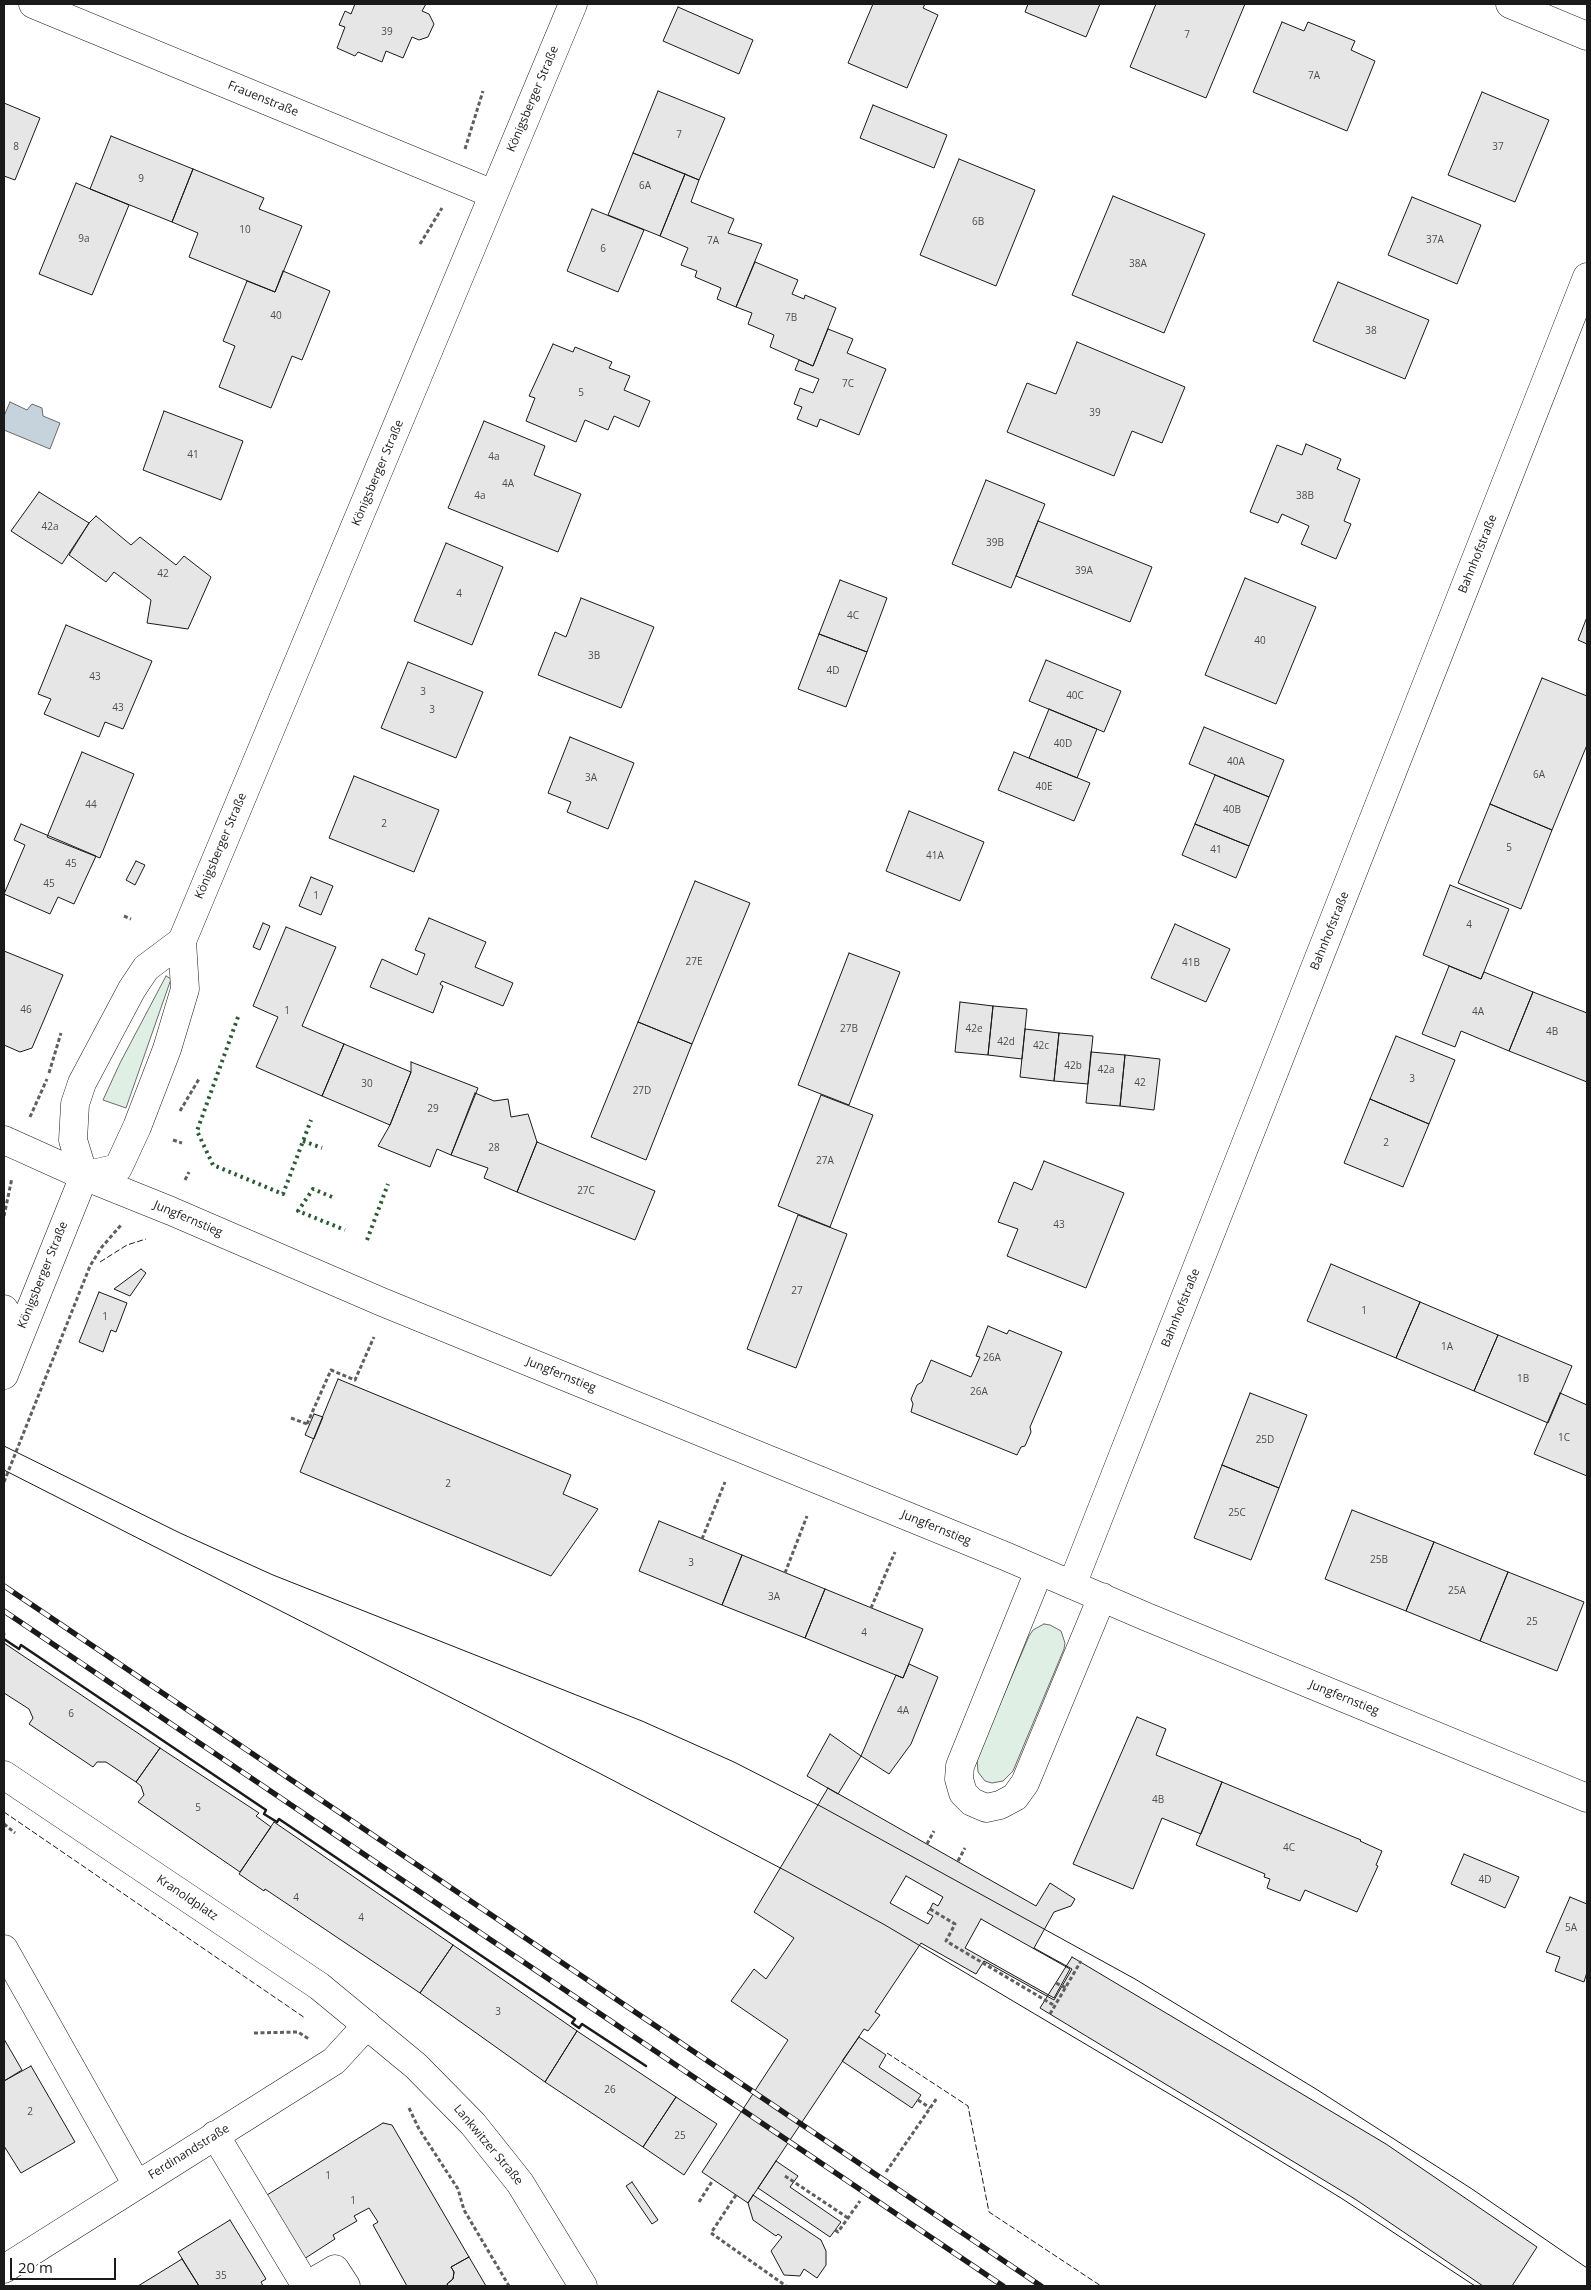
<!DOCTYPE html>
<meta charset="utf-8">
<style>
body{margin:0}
#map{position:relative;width:1591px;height:2290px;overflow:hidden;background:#fff;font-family:"Open Sans",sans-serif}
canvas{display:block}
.frame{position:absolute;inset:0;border:5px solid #1a1a1a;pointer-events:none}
.scale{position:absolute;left:10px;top:2258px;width:106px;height:22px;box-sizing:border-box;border:2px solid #1a1a1a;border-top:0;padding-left:6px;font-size:15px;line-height:18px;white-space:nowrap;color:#1a1a1a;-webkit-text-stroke:4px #fff;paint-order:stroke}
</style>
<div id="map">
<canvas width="1591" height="2290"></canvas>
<div class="frame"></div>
<div class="scale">20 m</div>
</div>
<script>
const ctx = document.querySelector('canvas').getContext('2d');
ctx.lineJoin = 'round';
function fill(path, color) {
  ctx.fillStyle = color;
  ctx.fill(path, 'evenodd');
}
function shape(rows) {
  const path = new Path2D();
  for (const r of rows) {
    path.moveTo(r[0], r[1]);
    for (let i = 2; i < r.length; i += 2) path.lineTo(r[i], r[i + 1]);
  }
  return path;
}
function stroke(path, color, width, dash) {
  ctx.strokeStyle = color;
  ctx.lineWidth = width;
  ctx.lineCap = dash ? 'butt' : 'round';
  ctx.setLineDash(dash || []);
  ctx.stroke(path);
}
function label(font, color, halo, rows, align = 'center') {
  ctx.font = font + ' "Open Sans",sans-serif';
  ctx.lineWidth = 4;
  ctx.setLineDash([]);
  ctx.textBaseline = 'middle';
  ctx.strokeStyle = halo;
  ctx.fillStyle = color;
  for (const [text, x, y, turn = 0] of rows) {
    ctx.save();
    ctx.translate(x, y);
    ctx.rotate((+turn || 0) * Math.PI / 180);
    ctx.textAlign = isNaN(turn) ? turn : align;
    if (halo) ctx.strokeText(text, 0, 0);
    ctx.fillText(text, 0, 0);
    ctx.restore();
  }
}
const green = shape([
 [166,976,171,979,126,1108,103,1100,120,1063,166,976],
 [1044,1624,1050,1625,1061,1631,1065,1643,1064,1649,1013,1771,1003,1781,992,1783,985,1781,978,1772,977,1758,1029,1636,1033,1630,1044,1624]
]);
const water = shape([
 [10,402,27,410,32,404,42,408,43,416,60,423,50,449,4,430,4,416,10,402]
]);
const building = shape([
 [355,4,426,4,422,11,429,14,434,24,428,37,419,40,412,37,403,58,386,51,382,62,358,52,355,56,337,48,345,27,339,25,345,11,351,14,355,4],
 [873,4,925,4,923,8,938,15,907,88,848,63,873,4],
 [1028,4,1100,4,1086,37,1025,12,1028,4],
 [1156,4,1245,4,1206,98,1130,67,1156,4],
 [678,7,753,40,739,74,663,41,678,7],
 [1282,22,1304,31,1308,22,1355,41,1351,50,1375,61,1347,131,1253,92,1282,22],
 [658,91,725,118,699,180,633,153,658,91],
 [1482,92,1549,120,1515,202,1448,175,1482,92],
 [4,103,40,118,15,180,4,176,4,103],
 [873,105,947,135,934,168,860,138,873,105],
 [111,136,193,169,172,222,90,189,111,136],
 [633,153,685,174,660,236,608,215,633,153],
 [959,159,1035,190,996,286,920,255,959,159],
 [193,169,264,198,259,209,302,226,275,292,189,257,198,233,172,222,193,169],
 [685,174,699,180,691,202,734,219,728,233,762,244,736,307,717,299,721,288,695,277,697,271,681,265,688,248,660,236,685,174],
 [76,183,129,205,92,295,39,274,76,183],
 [1113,196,1205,234,1164,333,1072,295,1113,196],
 [1412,197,1481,225,1457,284,1388,255,1412,197],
 [592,209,644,230,618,292,567,271,592,209],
 [755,262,798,280,792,294,804,299,805,295,836,308,813,366,770,347,774,335,748,324,752,313,736,307,755,262],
 [283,271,330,291,302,360,292,356,271,408,219,387,235,346,223,341,247,281,275,292,283,271],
 [1338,282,1429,320,1405,379,1313,341,1338,282],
 [828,329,853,339,847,353,886,369,859,435,820,419,817,427,797,419,802,407,794,404,800,388,813,393,819,379,795,370,799,360,813,366,828,329],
 [1077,342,1185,387,1162,443,1132,431,1114,476,1007,432,1027,383,1056,394,1077,342],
 [553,344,573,352,575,347,612,362,609,368,630,376,624,390,650,401,639,427,614,416,608,430,585,420,576,442,526,421,535,398,529,396,553,344],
 [164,411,243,441,221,500,143,470,164,411],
 [484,421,545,446,534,475,581,494,558,552,448,508,484,421],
 [1306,444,1341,459,1337,469,1360,479,1344,521,1351,524,1336,559,1301,544,1309,526,1282,514,1278,523,1250,512,1277,445,1302,455,1306,444],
 [986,480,1045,504,1011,588,952,564,986,480],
 [39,492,89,523,62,564,11,531,39,492],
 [96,516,131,545,140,537,176,565,184,556,211,577,188,629,147,623,151,600,114,572,106,582,69,555,89,523,96,516],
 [1038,521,1152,567,1130,622,1016,576,1038,521],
 [446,543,503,567,472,645,414,621,446,543],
 [1245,578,1316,607,1276,704,1205,675,1245,578],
 [840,580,887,598,867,652,819,634,840,580],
 [581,598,654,627,621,708,538,675,555,632,566,637,581,598],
 [1587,617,1587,644,1578,640,1587,617],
 [66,625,152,661,123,729,105,722,99,737,44,714,51,699,38,694,66,625],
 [819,634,867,652,846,707,798,689,819,634],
 [1046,660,1121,691,1104,732,1029,701,1046,660],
 [408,662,483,692,456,758,381,728,408,662],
 [1542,678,1587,696,1587,745,1552,830,1490,804,1542,678],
 [1049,709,1097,729,1077,778,1029,758,1049,709],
 [1204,727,1284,760,1269,797,1189,764,1204,727],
 [570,737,634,763,608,829,567,812,571,802,548,793,570,737],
 [82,752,134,774,100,858,47,837,82,752],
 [1014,752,1090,783,1074,821,998,790,1014,752],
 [1215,775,1269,797,1249,846,1195,824,1215,775],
 [354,776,439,810,414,872,329,838,354,776],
 [1490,804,1552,830,1521,909,1458,883,1490,804],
 [909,811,984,842,960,901,886,871,909,811],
 [21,824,96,856,74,904,58,897,50,914,4,894,25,845,14,840,21,824],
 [1195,824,1249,846,1236,878,1182,855,1195,824],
 [136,861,145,865,135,885,126,880,136,861],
 [311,877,333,886,321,915,299,906,311,877],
 [695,881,750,903,692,1044,638,1022,695,881],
 [1450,885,1509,909,1481,979,1423,955,1450,885],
 [429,918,486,942,475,967,513,983,503,1006,442,981,440,984,443,986,433,1013,370,987,382,959,417,975,425,954,415,950,429,918],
 [263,923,270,926,260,950,253,947,263,923],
 [1175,924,1230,949,1206,1002,1151,978,1175,924],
 [286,927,336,947,302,1026,344,1044,322,1096,256,1067,278,1017,253,1006,286,927],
 [4,951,63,975,32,1048,20,1052,4,1045,4,951],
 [849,953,900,972,849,1105,798,1085,849,953],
 [1449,966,1481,979,1484,972,1533,992,1509,1051,1461,1031,1455,1047,1422,1034,1449,966],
 [1533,992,1587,1013,1587,1082,1509,1051,1533,992],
 [960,1002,993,1006,988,1055,955,1052,960,1002],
 [993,1006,1027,1009,1022,1059,988,1055,993,1006],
 [638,1022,692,1044,646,1160,591,1137,638,1022],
 [1025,1029,1059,1033,1054,1081,1020,1077,1025,1029],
 [1059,1033,1093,1036,1088,1084,1054,1081,1059,1033],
 [1396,1036,1455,1060,1429,1124,1370,1099,1396,1036],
 [344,1044,411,1072,390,1125,322,1096,344,1044],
 [1091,1052,1125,1055,1120,1106,1086,1103,1091,1052],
 [1125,1055,1160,1059,1154,1110,1120,1106,1125,1055],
 [411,1062,478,1088,451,1155,437,1149,430,1167,378,1146,390,1125,411,1072,411,1062],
 [475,1093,494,1101,508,1099,511,1117,528,1114,537,1142,517,1192,484,1178,488,1168,451,1155,475,1093],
 [821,1095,873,1115,830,1227,778,1206,821,1095],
 [1370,1099,1429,1124,1403,1187,1344,1163,1370,1099],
 [537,1142,655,1191,635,1240,517,1192,537,1142],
 [1044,1161,1124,1193,1086,1288,1007,1256,1018,1229,998,1222,1014,1182,1032,1190,1044,1161],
 [798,1215,847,1234,796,1368,747,1349,798,1215],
 [1331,1264,1420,1302,1396,1358,1307,1321,1331,1264],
 [141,1269,146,1273,130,1296,114,1289,141,1269],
 [99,1292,127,1303,116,1332,111,1330,103,1352,79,1342,99,1292],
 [1420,1302,1498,1335,1474,1391,1396,1358,1420,1302],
 [988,1326,1007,1334,1009,1330,1062,1352,1030,1427,1031,1432,1025,1446,1021,1447,1017,1455,911,1412,913,1404,911,1399,917,1385,922,1382,931,1360,971,1377,980,1357,976,1356,988,1326],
 [1498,1335,1572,1366,1548,1423,1474,1391,1498,1335],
 [338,1379,571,1475,563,1494,598,1509,551,1576,300,1472,338,1379],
 [1250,1393,1307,1415,1279,1488,1222,1465,1250,1393],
 [1560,1393,1587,1405,1587,1476,1534,1454,1560,1393],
 [314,1414,323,1417,314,1439,305,1435,314,1414],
 [1222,1465,1279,1488,1251,1560,1194,1538,1222,1465],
 [1352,1510,1434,1542,1406,1611,1325,1579,1352,1510],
 [659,1521,742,1555,722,1605,639,1571,659,1521],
 [1434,1542,1508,1572,1480,1641,1406,1611,1434,1542],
 [742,1555,825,1589,805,1638,722,1605,742,1555],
 [1508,1572,1584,1602,1557,1671,1480,1641,1508,1572],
 [825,1589,923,1629,903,1678,805,1638,825,1589],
 [4,1643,160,1748,136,1782,106,1762,97,1762,93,1767,29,1724,33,1718,29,1709,4,1693,4,1643],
 [909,1664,938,1677,911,1744,889,1774,861,1756,896,1675,903,1678,909,1664],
 [1137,1717,1166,1729,1156,1755,1222,1782,1201,1834,1162,1818,1133,1889,1073,1864,1137,1717],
 [830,1734,861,1756,838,1794,807,1776,830,1734],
 [160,1748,259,1813,256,1816,271,1827,240,1872,138,1802,144,1795,141,1786,136,1782,160,1748],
 [1222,1782,1361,1840,1360,1841,1382,1851,1376,1865,1378,1866,1357,1912,1305,1890,1300,1901,1267,1888,1270,1879,1264,1877,1265,1874,1196,1845,1222,1782],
 [828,1788,1036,1906,1050,1883,1075,1899,1071,1906,1054,1912,1034,1948,1072,1969,1054,2000,984,1961,976,1974,921,1943,875,2012,880,2015,868,2031,864,2029,748,2203,702,2172,788,2040,731,2001,754,1969,766,1979,794,1938,754,1912,828,1788],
 [274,1822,453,1945,420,1993,265,1889,264,1891,239,1874,274,1822],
 [1464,1854,1519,1877,1505,1908,1451,1884,1464,1854],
 [906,1876,943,1897,938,1906,933,1903,930,1909,927,1913,933,1916,928,1924,890,1903,906,1876],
 [1570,1897,1587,1904,1587,1972,1584,1982,1555,1971,1560,1957,1546,1952,1570,1897],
 [981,1919,1070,1969,1054,1998,965,1948,981,1919],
 [453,1945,577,2031,545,2082,420,1993,453,1945],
 [1072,1957,1386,2144,1537,2247,1512,2286,1483,2286,1355,2199,1040,2008,1072,1957],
 [577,2031,676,2097,643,2147,545,2082,577,2031],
 [859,2037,886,2055,879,2067,921,2095,912,2108,842,2061,859,2037],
 [4,2039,22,2070,4,2081,4,2039],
 [31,2066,75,2142,21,2173,4,2146,4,2081,31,2066],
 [676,2097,717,2124,684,2175,643,2147,676,2097],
 [383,2123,392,2125,469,2257,451,2267,454,2272,453,2279,447,2284,448,2286,407,2286,373,2225,378,2222,369,2208,354,2216,357,2221,333,2235,335,2239,304,2259,267,2195,383,2123],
 [776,2161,798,2176,790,2187,841,2222,830,2237,758,2188,776,2161],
 [632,2182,658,2220,652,2224,626,2186,632,2182],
 [753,2195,821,2240,826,2251,826,2265,817,2278,804,2269,800,2276,784,2275,771,2251,782,2237,778,2234,776,2236,753,2220,748,2203,753,2195],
 [230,2220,266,2279,261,2282,263,2286,199,2286,178,2252,230,2220],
 [469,2257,486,2286,448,2286,447,2284,453,2279,454,2272,451,2267,469,2257],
 [182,2259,199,2286,138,2286,182,2259]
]);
const path = shape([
 [465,149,483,91],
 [420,244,442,208],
 [124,916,131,919],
 [49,1073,61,1033],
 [180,1111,199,1079],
 [30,1117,47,1079],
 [173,1140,182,1143],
 [185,1180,189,1172],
 [4,1216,12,1178],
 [291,1418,307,1424],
 [307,1424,331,1370,355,1380,374,1337],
 [4,1482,90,1266,101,1248,121,1225],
 [702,1539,725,1482],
 [785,1573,807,1516],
 [871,1608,895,1552],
 [4,1824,15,1833],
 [927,1844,934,1831],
 [958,1861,965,1848],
 [930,1909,955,1924,946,1941,1055,2006],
 [1056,1983,1066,1988],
 [1050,2014,1081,1961],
 [254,2033,298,2032,309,2039],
 [918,2100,930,2108],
 [409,2108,419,2129,458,2189,464,2210,509,2286],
 [886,2172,937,2098],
 [785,2176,848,2218],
 [736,2195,711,2233,786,2286],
 [699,2202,713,2180],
 [835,2230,838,2232,860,2201]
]);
const minor = shape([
 [33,4,493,194],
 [1510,4,1587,36],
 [4,1140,84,1176,171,1211,382,1302,1005,1556,1147,1617,1587,1798],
 [1039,1571,960,1766,959,1779,963,1793,972,1802,986,1808,1000,1805,1015,1797,1025,1783,1102,1597],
 [1072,1585,1587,277],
 [4,1949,137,2185],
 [215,2135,306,2286],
 [4,2269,334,2061,367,2025],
 [306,2286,335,2269,346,2286]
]);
const major = shape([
 [84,1176,118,1168,137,1127,167,1049,185,989,182,941,573,4],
 [4,1309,19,1334],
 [4,1375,84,1176,73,1140,75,1104,82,1083,132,989,146,968,182,941],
 [4,1775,319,1986,416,2066,473,2124,520,2183,583,2286]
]);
const tram = shape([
 [4,1446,180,1533,273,1575,642,1721,734,1762,822,1807,1135,1979,1316,2089,1472,2189,1587,2268],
 [4,1470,599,1773,788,1872,885,1925,1215,2121,1341,2198,1475,2286]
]);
const rail = shape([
 [4,1586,1041,2286],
 [4,1611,1003,2286]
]);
const hedge = shape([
 [238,1017,197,1131,213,1165,283,1194,311,1120],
 [303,1141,322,1148],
 [332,1197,313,1189,298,1211,345,1230],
 [367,1240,388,1184]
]);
const fence = shape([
 [100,1262,127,1245,146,1239],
 [4,1812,305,2018],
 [887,2053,968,2106,989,2212,1101,2286]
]);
const wall = shape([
 [4,1633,4,1635],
 [4,1639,19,1649,21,1645,266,1810,264,1814,277,1822,279,1819,575,2019,572,2023,579,2028,582,2024,646,2066]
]);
const numberNames = [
 ["39",387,32],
 ["7",1187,35],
 ["7A",1314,76],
 ["7",679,135],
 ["8",16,147],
 ["37",1498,147],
 ["9",141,179],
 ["6A",645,186],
 ["6B",978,222],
 ["10",245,230],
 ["9a",84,239],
 ["37A",1435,240],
 ["7A",713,241],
 ["6",603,249],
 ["38A",1138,264],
 ["40",276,316],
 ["7B",791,318],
 ["38",1371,331],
 ["7C",848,384],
 ["5",581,393],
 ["39",1095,413],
 ["41",193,455],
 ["4a",494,457],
 ["4A",508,484],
 ["4a",480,496],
 ["38B",1305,496],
 ["42a",50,527],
 ["39B",995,543],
 ["39A",1084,571],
 ["42",163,574],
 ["4",459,594],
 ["4C",853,616],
 ["40",1260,641],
 ["3B",594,656],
 ["4D",833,671],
 ["43",95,677],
 ["3",423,692],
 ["40C",1075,696],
 ["43",118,708],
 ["3",432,710],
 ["40D",1063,744],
 ["40A",1236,762],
 ["6A",1539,775],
 ["3A",591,778],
 ["40E",1044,787],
 ["44",91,805],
 ["40B",1232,810],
 ["2",384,824],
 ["5",1509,848],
 ["41",1216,850],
 ["41A",935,856],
 ["45",71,864],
 ["45",49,884],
 ["1",316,896],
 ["4",1469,925],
 ["27E",694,962],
 ["41B",1191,963],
 ["46",26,1010],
 ["1",287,1011],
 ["4A",1478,1012],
 ["27B",849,1029],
 ["42e",974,1029],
 ["4B",1552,1032],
 ["42d",1006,1042],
 ["42c",1041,1046],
 ["42b",1073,1066],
 ["42a",1106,1070],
 ["3",1412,1079],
 ["42",1140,1083],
 ["30",367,1084],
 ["27D",642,1091],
 ["29",433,1109],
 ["2",1386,1143],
 ["28",494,1148],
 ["27A",825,1161],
 ["27C",586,1191],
 ["43",1059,1225],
 ["27",797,1291],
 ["1",1364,1311],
 ["1",105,1317],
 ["1A",1447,1347],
 ["26A",992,1358],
 ["1B",1523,1379],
 ["26A",979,1392],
 ["1C",1564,1438],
 ["25D",1265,1440],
 ["2",448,1484],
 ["25C",1237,1513],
 ["25B",1379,1560],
 ["3",691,1563],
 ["25A",1457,1591],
 ["3A",774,1597],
 ["25",1532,1622],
 ["4",864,1633],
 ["4A",903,1711],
 ["6",71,1714],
 ["4B",1158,1800],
 ["5",198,1808],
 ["4C",1289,1848],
 ["4D",1485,1880],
 ["4",296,1898],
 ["4",361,1918],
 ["5A",1571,1928],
 ["3",498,2012],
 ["26",610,2090],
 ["2",30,2112],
 ["25",680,2136],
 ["1",328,2176],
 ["1",353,2201],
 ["35",221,2276]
];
const streetNames = [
 ["Frauenstraße",263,99,22],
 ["Königsberger Straße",533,99,-67],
 ["Königsberger Straße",378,473,-67],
 ["Bahnhofstraße",1478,554,-68],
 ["Königsberger Straße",221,846,-67],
 ["Bahnhofstraße",1330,931,-68],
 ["Jungfernstieg",188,1219,23],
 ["Königsberger Straße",43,1275,-68],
 ["Bahnhofstraße",1181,1308,-68],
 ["Jungfernstieg",561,1375,22],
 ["Jungfernstieg",936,1528,22],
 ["Jungfernstieg",1344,1698,22],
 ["Kranoldplatz",187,1898,34],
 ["Lankwitzer Straße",488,2145,50],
 ["Ferdinandstraße",189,2152,-32]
];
fill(green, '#e0efe3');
stroke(green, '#6a6a6a', 1);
fill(water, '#c6d2dc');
stroke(water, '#6a6a6a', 1);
fill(building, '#e6e6e6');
stroke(building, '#1a1a1a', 1);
stroke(minor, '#1a1a1a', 29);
stroke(major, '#1a1a1a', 29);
stroke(path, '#5f5f5f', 3, [4, 2.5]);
stroke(minor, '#fff', 28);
stroke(major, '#fff', 28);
stroke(tram, '#1a1a1a', 1);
stroke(rail, '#1a1a1a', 5.5);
stroke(rail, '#fff', 4, [11]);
stroke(hedge, '#2b5a34', 4, [2.5, 4]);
stroke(fence, '#1a1a1a', 1, [6, 2.5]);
stroke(wall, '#1a1a1a', 2.5);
label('10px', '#4d4d4d', null, numberNames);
label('12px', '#1a1a1a', '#fff', streetNames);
</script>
